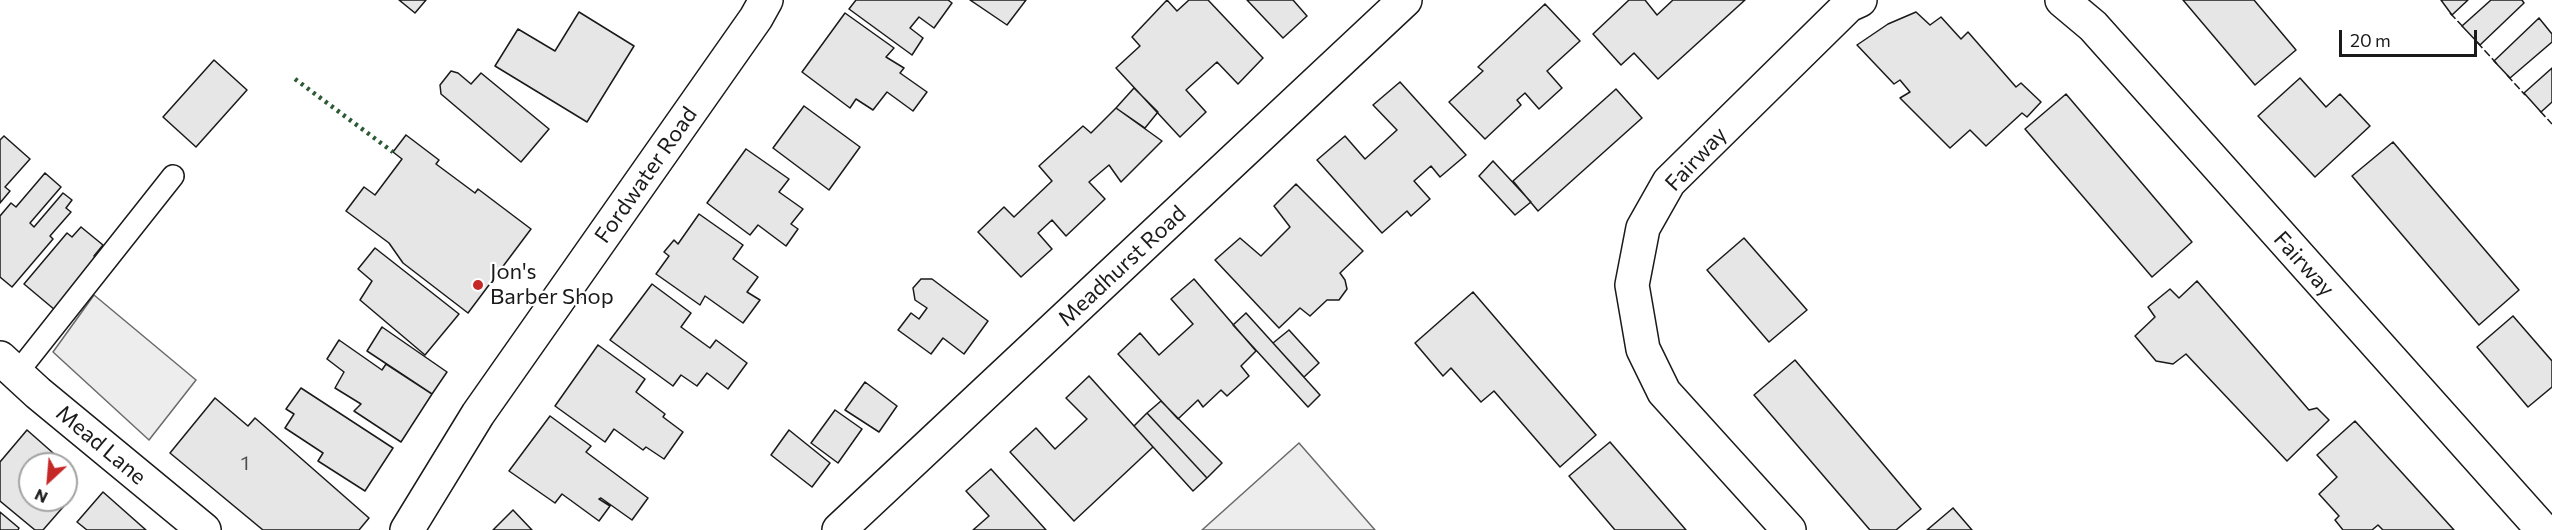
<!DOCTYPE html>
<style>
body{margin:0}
#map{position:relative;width:2552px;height:530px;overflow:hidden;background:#fff;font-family:Commissioner,sans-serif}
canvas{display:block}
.north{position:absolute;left:18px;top:452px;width:60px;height:60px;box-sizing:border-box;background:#fff;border:2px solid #a3a3a3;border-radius:50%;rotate:206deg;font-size:16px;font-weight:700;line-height:24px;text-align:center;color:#1a1a1a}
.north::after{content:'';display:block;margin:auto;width:21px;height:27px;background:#c62828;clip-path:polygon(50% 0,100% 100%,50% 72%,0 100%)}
.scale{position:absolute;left:2339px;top:30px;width:138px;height:27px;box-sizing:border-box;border:3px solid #1a1a1a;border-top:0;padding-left:8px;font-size:18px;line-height:21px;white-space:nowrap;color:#1a1a1a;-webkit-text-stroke:4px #fff;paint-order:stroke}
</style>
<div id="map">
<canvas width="2552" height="530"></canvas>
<div class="north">N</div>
<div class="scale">20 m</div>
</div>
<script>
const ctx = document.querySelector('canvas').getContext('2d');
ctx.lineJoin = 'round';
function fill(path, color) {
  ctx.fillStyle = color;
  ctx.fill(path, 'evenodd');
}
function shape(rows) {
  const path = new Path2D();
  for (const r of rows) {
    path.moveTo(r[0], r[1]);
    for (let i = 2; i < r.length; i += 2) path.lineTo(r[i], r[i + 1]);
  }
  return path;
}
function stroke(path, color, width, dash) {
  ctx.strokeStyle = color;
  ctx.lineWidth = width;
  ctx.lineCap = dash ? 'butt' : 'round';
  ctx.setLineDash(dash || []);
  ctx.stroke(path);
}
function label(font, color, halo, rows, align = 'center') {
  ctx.font = font + ' Commissioner,sans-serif';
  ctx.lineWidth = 4.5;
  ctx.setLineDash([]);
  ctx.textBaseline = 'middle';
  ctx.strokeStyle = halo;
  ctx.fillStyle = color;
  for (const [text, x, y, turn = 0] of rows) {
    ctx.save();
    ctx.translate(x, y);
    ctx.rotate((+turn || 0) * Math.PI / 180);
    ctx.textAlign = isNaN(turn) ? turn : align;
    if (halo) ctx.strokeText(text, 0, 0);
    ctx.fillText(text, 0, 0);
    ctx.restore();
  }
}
const built = shape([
 [94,295,196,380,149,440,53,352,94,295],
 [1299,443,1375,530,1202,530,1299,443]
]);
const building = shape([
 [399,0,426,0,415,13,399,0],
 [856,0,948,0,952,3,934,28,919,17,910,28,923,38,912,55,849,9,856,0],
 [970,0,1026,0,1007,25,970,0],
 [1167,0,1177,11,1189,0,1208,0,1263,58,1238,84,1217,62,1186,90,1206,112,1180,137,1116,68,1140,46,1132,37,1167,0],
 [1247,0,1293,0,1307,16,1283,38,1247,0],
 [1629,0,1645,0,1657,15,1673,0,1745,0,1658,79,1634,53,1621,65,1593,34,1629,0],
 [2183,0,2254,0,2296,50,2255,85,2183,0],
 [2441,0,2468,0,2452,15,2441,0],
 [2491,0,2522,0,2524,3,2480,45,2462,26,2491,0],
 [1545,4,1580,41,1547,71,1562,88,1539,109,1525,93,1517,100,1521,105,1485,139,1449,102,1483,71,1478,67,1545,4],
 [579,12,634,46,587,122,495,66,518,29,555,51,579,12],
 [1916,12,1930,25,1941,17,1961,39,1968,32,2016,87,2021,83,2041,102,2027,117,2022,113,1986,146,1970,130,1950,148,1900,98,1910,92,1900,80,1894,84,1857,45,1888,24,1916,12],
 [845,13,894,48,886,57,904,68,900,73,927,92,913,111,887,92,873,110,856,99,850,108,802,72,845,13],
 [2539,18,2552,34,2552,42,2510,78,2494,61,2539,18],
 [214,60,247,90,196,147,163,117,214,60],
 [2552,68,2552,102,2541,112,2524,93,2552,68],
 [451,71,458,73,471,84,481,73,549,129,521,162,441,94,440,85,451,71],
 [2300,78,2326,107,2340,94,2370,126,2315,177,2258,116,2300,78],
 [1400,82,1466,155,1440,177,1431,166,1414,181,1430,199,1411,216,1407,211,1382,233,1317,160,1345,136,1365,159,1397,130,1373,105,1400,82],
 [1134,88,1158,112,1145,128,1116,108,1134,88],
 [1616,89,1642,118,1538,211,1513,181,1616,89],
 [2066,94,2192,242,2152,277,2025,129,2066,94],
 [804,106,860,147,829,190,773,148,804,106],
 [1116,108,1162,141,1121,182,1109,165,1089,182,1105,199,1066,236,1052,220,1038,233,1052,249,1021,277,978,232,1004,207,1014,217,1052,181,1039,166,1083,126,1091,133,1116,108],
 [406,135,439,160,436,164,475,193,478,189,531,229,468,313,403,263,389,243,346,211,364,187,375,195,402,159,393,152,406,135],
 [4,136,30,159,5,187,10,191,0,203,0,140,4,136],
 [2393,142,2519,290,2479,325,2352,176,2393,142],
 [746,149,789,179,779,192,803,209,791,224,798,229,786,246,758,225,750,235,707,203,746,149],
 [1493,161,1531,202,1515,215,1479,176,1493,161],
 [45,173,61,187,30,223,34,227,63,193,72,200,66,208,71,212,50,236,53,239,12,287,0,277,0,216,11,203,16,207,45,173],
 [1296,184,1363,251,1340,273,1345,280,1347,289,1339,300,1327,300,1310,316,1300,308,1279,328,1215,260,1240,238,1261,256,1290,227,1274,206,1296,184],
 [699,214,743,245,733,259,758,277,747,292,760,300,743,323,705,296,700,305,656,274,669,256,664,252,674,240,678,244,699,214],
 [81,227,103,245,94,256,98,260,55,310,24,284,67,233,72,237,81,227],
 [1744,238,1807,310,1769,342,1707,270,1744,238],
 [375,248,459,314,425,355,360,300,372,281,358,269,375,248],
 [921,279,932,279,988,321,964,354,943,338,931,354,898,330,911,313,919,319,927,308,915,300,913,288,921,279],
 [1194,279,1256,351,1241,366,1249,376,1227,396,1221,390,1203,407,1198,400,1178,419,1118,354,1140,333,1159,355,1193,324,1171,299,1194,279],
 [2197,281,2309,410,2317,408,2329,420,2287,461,2186,354,2173,364,2156,361,2135,336,2155,317,2148,307,2170,289,2179,298,2197,281],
 [652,284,691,313,681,327,710,348,716,340,747,363,728,389,707,373,697,386,681,375,673,386,610,340,652,284],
 [1473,292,1596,435,1560,467,1494,391,1481,402,1451,368,1443,376,1415,343,1473,292],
 [1246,313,1320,395,1308,407,1233,325,1246,313],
 [2513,316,2552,361,2552,387,2528,407,2477,347,2513,316],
 [382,327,447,372,432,394,367,351,382,327],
 [1289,330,1319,363,1304,377,1273,343,1289,330],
 [339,340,382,370,386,364,432,394,401,442,354,411,361,404,335,388,344,372,327,359,339,340],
 [598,345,645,379,636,392,665,414,663,417,683,432,664,459,646,447,643,450,614,429,605,442,555,406,598,345],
 [1795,360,1921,509,1896,530,1870,530,1754,395,1795,360],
 [1089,376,1153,447,1074,521,1010,452,1036,428,1055,449,1087,419,1066,398,1089,376],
 [865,382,897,406,879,432,845,410,865,382],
 [301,388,393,448,365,491,318,461,323,453,285,428,294,414,286,409,301,388],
 [215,398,248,426,255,418,369,518,359,530,263,530,170,453,215,398],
 [1161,401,1222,463,1207,478,1147,413,1161,401],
 [835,410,862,429,838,463,811,443,835,410],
 [1147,413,1207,478,1193,491,1134,426,1147,413],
 [550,416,591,446,586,452,648,498,632,520,601,498,599,499,610,506,599,521,562,494,555,503,509,471,550,416],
 [2355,421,2454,530,2383,530,2378,525,2372,530,2343,530,2335,520,2339,516,2319,494,2337,477,2317,455,2355,421],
 [27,430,69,467,66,471,66,464,30,464,30,500,57,500,64,506,43,530,35,530,0,501,0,462,27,430],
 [789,430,830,463,812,487,771,455,789,430],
 [1610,442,1686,530,1615,530,1569,476,1610,442],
 [991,469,1046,530,973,530,989,516,966,491,991,469],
 [103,492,146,530,87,530,77,522,103,492],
 [1953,508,1972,530,1927,530,1953,508],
 [513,510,532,530,493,530,513,510],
 [0,512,19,528,18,530,0,530,0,512]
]);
const lane = shape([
 [17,373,173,176]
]);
const street = shape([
 [2062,0,2093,26,2543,530],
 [0,358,38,393,204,530],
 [839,530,1405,0],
 [1789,530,1664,392,1643,349,1632,285,1643,228,1669,182,1849,5,1860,0]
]);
const secondary = shape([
 [407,530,478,414,756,18,766,0]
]);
const hedge = shape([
 [295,79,393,152]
]);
const fence = shape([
 [2450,13,2465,29],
 [2477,42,2497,64],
 [2507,75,2525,95],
 [2540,111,2552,124]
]);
const markers = [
 [478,285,6,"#c62828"]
];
const numberNames = [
 ["1",245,463]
];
const streetNames = [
 ["Fairway",1696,159,-47],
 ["Fordwater Road",646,175,-55],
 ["Fairway",2304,264,48],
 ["Meadhurst Road",1122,266,-43],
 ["Mead Lane",101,445,40]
];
const poiNames = [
 ["Jon's",490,272],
 ["Barber Shop",490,297]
];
fill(built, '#ededed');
stroke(built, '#6a6a6a', 1.5);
fill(building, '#e6e6e6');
stroke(building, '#1a1a1a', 1.5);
stroke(lane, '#1a1a1a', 24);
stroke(street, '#1a1a1a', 36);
stroke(secondary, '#1a1a1a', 36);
stroke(lane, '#fff', 21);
stroke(street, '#fff', 33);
stroke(secondary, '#fff', 33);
stroke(hedge, '#2b5a34', 4.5, [3, 4.5]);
stroke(fence, '#1a1a1a', 1.5, [8, 3]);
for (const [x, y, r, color] of markers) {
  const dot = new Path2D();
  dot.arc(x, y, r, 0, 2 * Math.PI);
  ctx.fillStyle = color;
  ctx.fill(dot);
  stroke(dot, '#fff', 2);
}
label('20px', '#4d4d4d', null, numberNames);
label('22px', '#1a1a1a', '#fff', streetNames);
label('22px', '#1a1a1a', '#fff', poiNames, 'left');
</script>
